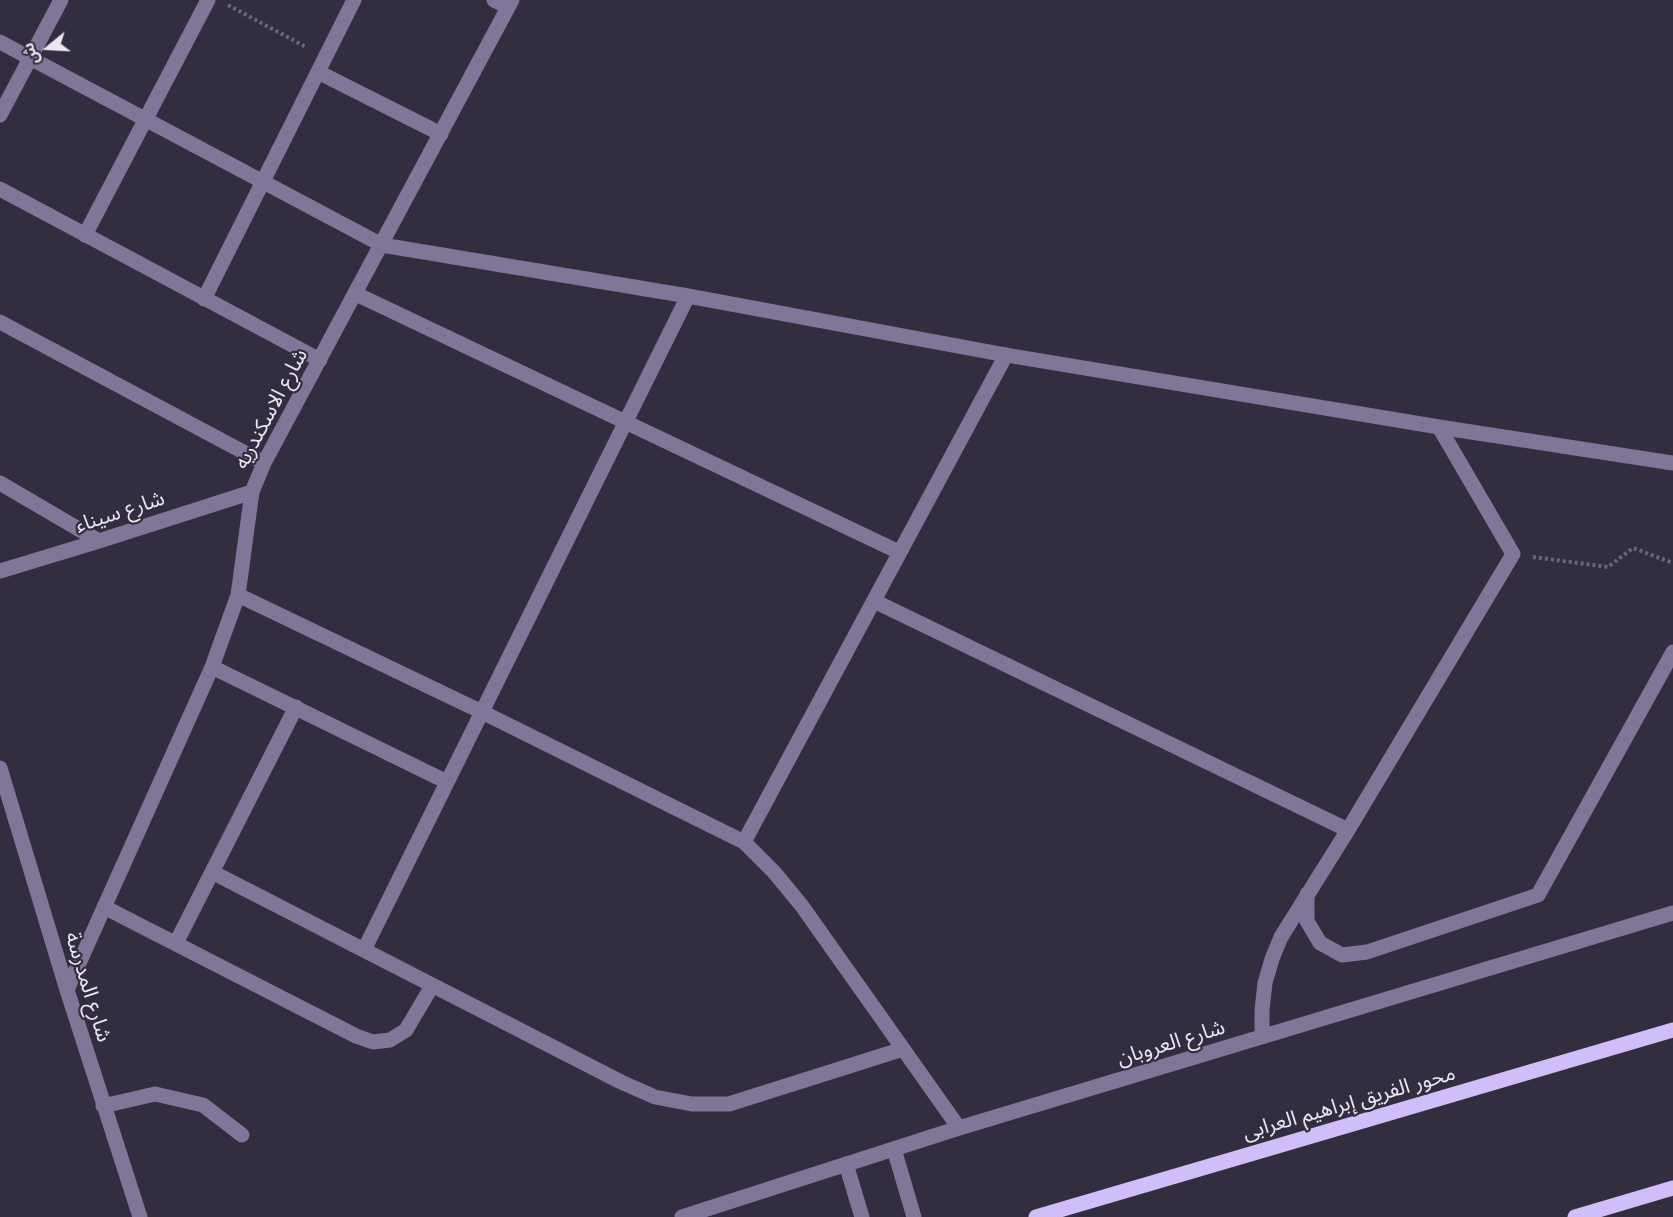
<!DOCTYPE html>
<meta charset="utf-8">
<style>
body{margin:0}
#map{position:relative;width:1673px;height:1217px;overflow:hidden;background:#332d40;font-family:Raleway,"Noto Sans Arabic",sans-serif}
canvas{display:block}
.north{position:absolute;left:18px;top:18px;width:60px;height:60px;-webkit-text-stroke:4px #332d40;paint-order:stroke;rotate:252deg;font-size:16px;font-weight:700;line-height:24px;text-align:center;color:#eae7f3}
.north::after{content:'';display:block;margin:auto;width:21px;height:27px;background:#eae7f3;clip-path:polygon(50% 0,100% 100%,50% 72%,0 100%)}
</style>
<div id="map">
<canvas width="1673" height="1217"></canvas>
<div class="north">ش</div>
</div>
<script>
const ctx = document.querySelector('canvas').getContext('2d');
ctx.lineJoin = 'round';
function shape(rows) {
  const path = new Path2D();
  for (const r of rows) {
    path.moveTo(r[0], r[1]);
    for (let i = 2; i < r.length; i += 2) path.lineTo(r[i], r[i + 1]);
  }
  return path;
}
function stroke(path, color, width, dash) {
  ctx.strokeStyle = color;
  ctx.lineWidth = width;
  ctx.lineCap = dash ? 'butt' : 'round';
  ctx.setLineDash(dash || []);
  ctx.stroke(path);
}
function label(font, color, halo, rows, align = 'center') {
  ctx.font = font + ' Raleway,"Noto Sans Arabic",sans-serif';
  ctx.lineWidth = 4.5;
  ctx.setLineDash([]);
  ctx.textBaseline = 'middle';
  ctx.strokeStyle = halo;
  ctx.fillStyle = color;
  for (const [text, x, y, turn = 0] of rows) {
    ctx.save();
    ctx.translate(x, y);
    ctx.rotate((+turn || 0) * Math.PI / 180);
    ctx.textAlign = isNaN(turn) ? turn : align;
    if (halo) ctx.strokeText(text, 0, 0);
    ctx.fillText(text, 0, 0);
    ctx.restore();
  }
}
const path = shape([
 [228,5,306,47],
 [1533,557,1608,567,1633,548,1673,563]
]);
const minor = shape([
 [494,0,508,7],
 [0,42,382,245,688,296,1006,355,1439,427,1673,463],
 [318,72,441,134],
 [0,115,61,0],
 [0,189,320,360],
 [85,235,208,0],
 [356,294,899,552],
 [204,299,354,0],
 [0,322,264,463],
 [0,483,99,541],
 [0,571,99,541,252,492],
 [238,595,482,712,744,842,774,872,802,906,959,1128],
 [874,601,1348,830],
 [212,667,447,782],
 [0,768,67,990,140,1217],
 [744,842,1006,355],
 [212,872,621,1082,655,1097,692,1104,729,1104,903,1049],
 [1307,894,1307,921,1320,943,1342,955,1367,952,1538,895,1673,652],
 [104,907,356,1036,373,1042,390,1040,406,1030,432,986],
 [176,943,296,707],
 [364,950,688,296],
 [67,990,212,667,238,595,252,492,264,463,512,0],
 [1262,1037,1262,1010,1265,983,1272,959,1281,937,1348,830,1513,554,1439,427],
 [103,1106,155,1094,203,1105,242,1135],
 [894,1149,914,1217],
 [846,1164,862,1217],
 [682,1217,959,1128,1673,913]
]);
const major = shape([
 [1036,1217,1673,1030],
 [1575,1217,1673,1188]
]);
const streetNames = [
 ["شارع الاسكندريه",271,409,-62],
 ["شارع سيناء",120,512,-18],
 ["شارع المدرسة",88,987,73],
 ["شارع العروبان",1171,1043,-17],
 ["محور الفريق إبراهيم العرابى",1349,1103,-16]
];
stroke(path, '#6b6677', 4, [3, 3]);
stroke(minor, '#817699', 15);
stroke(major, '#cfbef8', 15);
label('21px', '#eae7f3', '#332d40', streetNames);
</script>
